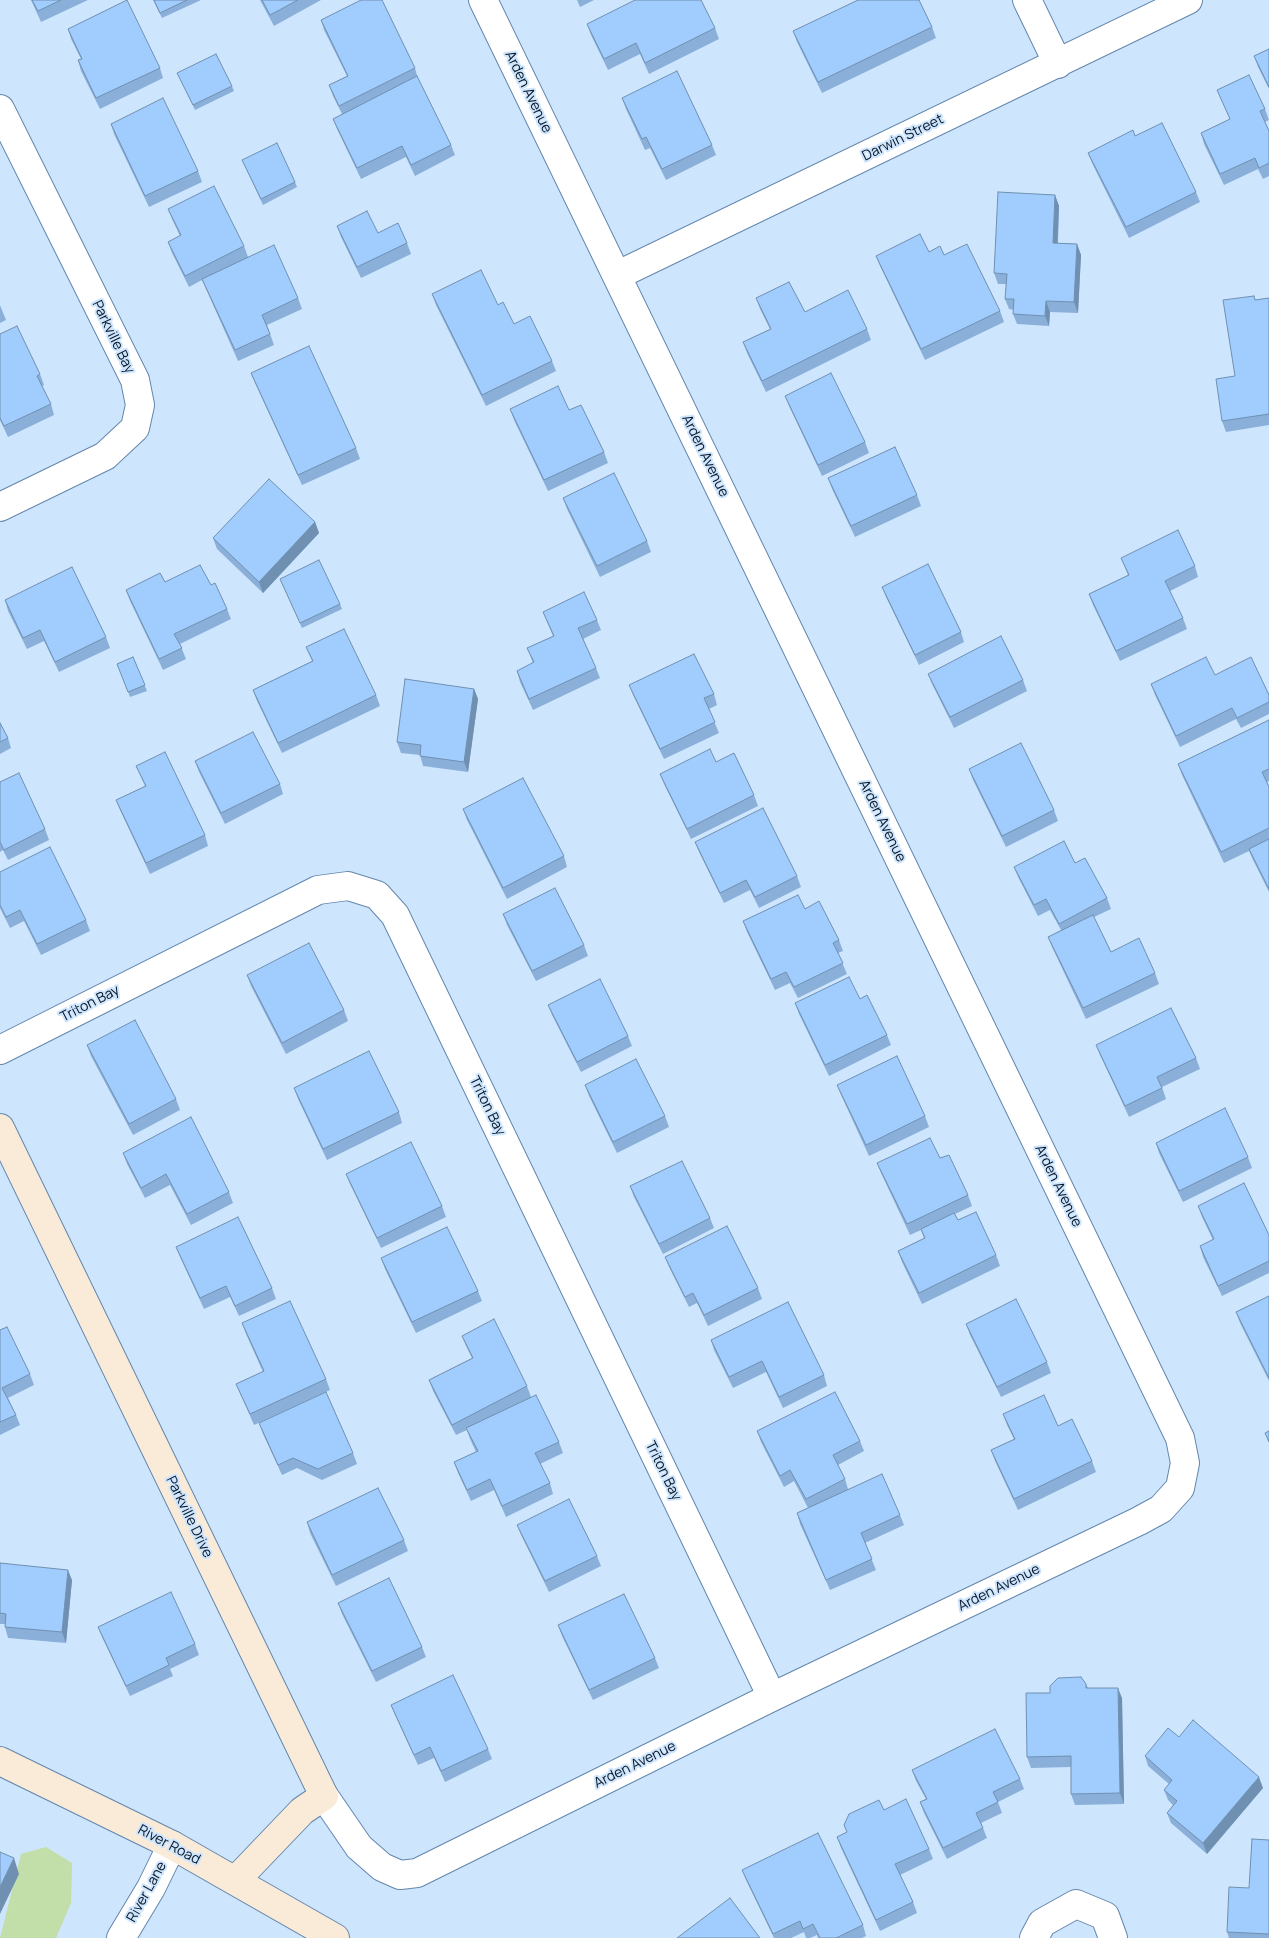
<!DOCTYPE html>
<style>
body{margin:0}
canvas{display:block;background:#cee5fe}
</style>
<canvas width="1269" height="1938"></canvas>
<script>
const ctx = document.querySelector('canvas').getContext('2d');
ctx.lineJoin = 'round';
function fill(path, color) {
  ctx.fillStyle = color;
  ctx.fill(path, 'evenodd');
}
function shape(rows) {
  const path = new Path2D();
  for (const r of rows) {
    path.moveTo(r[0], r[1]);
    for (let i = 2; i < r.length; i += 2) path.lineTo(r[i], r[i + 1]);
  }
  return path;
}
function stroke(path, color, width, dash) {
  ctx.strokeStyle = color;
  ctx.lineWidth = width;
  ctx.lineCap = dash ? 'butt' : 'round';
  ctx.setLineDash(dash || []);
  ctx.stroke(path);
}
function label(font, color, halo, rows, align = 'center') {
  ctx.font = font + ' Manrope,sans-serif';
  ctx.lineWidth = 4;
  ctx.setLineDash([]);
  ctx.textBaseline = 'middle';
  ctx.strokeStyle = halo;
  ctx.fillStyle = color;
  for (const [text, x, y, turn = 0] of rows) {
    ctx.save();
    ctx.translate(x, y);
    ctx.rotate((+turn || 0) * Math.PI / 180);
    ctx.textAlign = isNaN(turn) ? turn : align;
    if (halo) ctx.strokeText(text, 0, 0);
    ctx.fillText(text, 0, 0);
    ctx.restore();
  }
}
const green = shape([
 [46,1847,72,1863,71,1903,56,1938,0,1938,21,1854]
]);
const street = shape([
 [1027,0,1058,64],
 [0,109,135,380,140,405,135,428,105,456,0,507],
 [618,275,1188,0],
 [0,1050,318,890,348,886,377,895,395,915,772,1697],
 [324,1796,359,1847,382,1867,400,1875,417,1873,772,1697,1139,1521,1161,1509,1180,1488,1185,1463,1180,1438,483,0],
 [121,1938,151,1888,172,1845],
 [1034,1938,1042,1923,1076,1904,1105,1916,1113,1938]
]);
const secondary = shape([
 [0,1128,324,1796,302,1811,235,1881],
 [0,1761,172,1845,335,1938]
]);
const wall = shape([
 [31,0,88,0,41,22],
 [153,0,201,0,162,18],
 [260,0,321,0,274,26],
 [577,0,594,0,580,7],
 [321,20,415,68,418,79,451,145,455,155,415,176,406,157,361,179,337,129,333,119,342,114,333,96,329,85,347,76,324,30],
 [587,24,715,28,719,39,649,74,640,54,608,70,591,35],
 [932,27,936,38,822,93,797,42,793,31],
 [68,29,160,68,163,78,100,109,81,71,78,60,81,59,71,39],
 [1269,49,1269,89,1258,67,1254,56],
 [177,73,232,86,234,91,195,110],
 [1217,90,1265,109,1269,120,1265,122,1269,131,1269,176,1263,179,1258,169,1224,185,1204,144,1201,133,1230,119],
 [622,98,712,145,716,155,666,180,650,148,645,150,626,109],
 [111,124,198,171,202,182,149,207,114,134],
 [1088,153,1196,192,1200,202,1129,238,1092,163],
 [242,160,295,182,297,187,263,205],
 [1055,195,1059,206,1058,243,1077,244,1081,255,1078,313,1050,312,1049,326,1017,324,1013,314,1014,310,1009,309,1005,299,1006,284,998,284,994,273],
 [168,209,244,246,248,257,298,298,302,309,267,325,274,345,238,361,202,280,189,287,172,253,168,242,180,236,172,219],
 [337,226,378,233,407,243,411,254,361,278,341,237],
 [944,255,1000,311,1004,322,925,360,880,266,876,256],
 [432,294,498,305,514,324,552,361,556,371,486,406,436,305],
 [1254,296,1255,300,1269,298,1269,425,1226,432,1222,421,1235,376],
 [756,298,867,329,871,340,766,392,747,353,743,342,770,329,760,309],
 [0,305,6,320,0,323],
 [0,334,40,374,44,385,42,386,51,404,54,415,8,437,0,420],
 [251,373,356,448,360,459,302,485,255,383],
 [785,396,865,442,869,453,822,476,789,406],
 [510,409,569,410,604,452,608,463,548,491,514,420],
 [828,478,917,495,921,506,855,537,832,489],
 [563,498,647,541,651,552,600,577,567,509],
 [315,522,319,533,263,593,217,549,213,538],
 [1121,558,1195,566,1198,577,1170,591,1183,618,1187,629,1120,661,1093,605,1089,594,1128,575],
 [280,579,340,604,342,609,302,628],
 [165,582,211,585,227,609,231,619,180,644,186,659,163,670,130,601,126,590],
 [882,587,961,632,964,642,919,665,886,597],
 [5,600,106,637,110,648,59,672,44,641,27,649,8,611],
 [543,612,597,620,601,630,583,639,596,668,600,678,533,710,520,682,517,671,533,663,527,648,553,636,547,622],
 [306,647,376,695,380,706,282,753,257,701,253,690,312,661],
 [133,657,147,691,130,697,117,664],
 [928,674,1023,680,1027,691,954,728,932,684],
 [1215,675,1269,695,1269,714,1241,728,1236,719,1180,747,1155,695,1151,684],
 [629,685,714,694,717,705,709,709,719,733,664,759,633,695],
 [474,689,478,699,468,772,423,766,420,755,401,753,397,742],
 [1269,720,1269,781,1267,782,1269,787,1269,892,1253,860,1249,851,1224,863,1182,775,1178,764],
 [0,723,8,738,11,748,0,754],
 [195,761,280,784,283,794,225,824,199,772],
 [716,762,754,795,758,806,691,839,664,784,660,774],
 [136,766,205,835,208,846,150,874,120,810,116,800,145,786],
 [969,769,1054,810,1058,821,1006,847,973,780],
 [0,782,45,829,49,840,8,860,3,850,0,852],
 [463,809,564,856,567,867,507,899,467,820],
 [695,842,797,876,801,887,759,908,750,890,724,903,699,852],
 [1075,863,1107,898,1111,909,1094,917,1111,952,1155,973,1159,984,1086,1019,1052,947,1048,937,1061,930,1050,910,1038,916,1018,877,1014,867],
 [0,872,86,920,90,931,41,955,24,921,10,928,0,908],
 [805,909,839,940,843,951,838,953,847,974,798,998,790,983,775,990,747,932,743,921],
 [503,914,584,945,588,956,536,981,507,925],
 [247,975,344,1010,348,1021,286,1054,251,986],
 [860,999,887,1035,891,1045,829,1076,799,1014,795,1003],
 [548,1005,628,1036,632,1046,581,1072,552,1015],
 [87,1045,176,1099,180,1110,133,1135,91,1056],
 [1096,1045,1196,1058,1200,1069,1162,1087,1166,1099,1129,1117,1100,1055],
 [585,1085,665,1116,669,1127,617,1153,589,1096],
 [837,1085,925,1116,929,1127,869,1156,841,1095],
 [294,1088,399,1112,402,1123,327,1160,298,1099],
 [1156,1143,1248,1157,1252,1168,1183,1202,1159,1153],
 [123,1153,229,1192,233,1203,191,1225,170,1185,145,1198,127,1164],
 [940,1158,968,1195,972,1206,955,1214,958,1220,996,1255,1000,1266,922,1304,902,1262,898,1251,924,1238,921,1230,910,1235,881,1173,877,1163],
 [346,1174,442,1206,446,1217,381,1248,350,1184],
 [630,1186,710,1218,714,1228,663,1254,634,1197],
 [1198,1206,1269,1235,1269,1273,1222,1296,1203,1257,1200,1246,1213,1240,1202,1217],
 [176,1247,272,1288,276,1299,239,1316,230,1297,204,1309,180,1257],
 [665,1257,758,1288,762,1299,708,1326,697,1303,689,1307,669,1267],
 [381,1258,478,1291,482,1301,416,1333,385,1269],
 [1269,1296,1269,1381,1240,1323,1236,1312],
 [242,1323,326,1379,330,1390,254,1425,236,1384,263,1372,246,1334],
 [966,1324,1047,1362,1051,1373,1001,1397,970,1335],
 [0,1330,30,1374,34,1385,8,1398,16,1415,20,1425,0,1435],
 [462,1336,527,1386,531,1397,559,1442,563,1453,540,1464,550,1483,553,1494,506,1517,494,1490,471,1501,458,1473,454,1462,476,1452,470,1439,467,1430,456,1435,433,1391,429,1380,472,1358,466,1346],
 [711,1340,824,1375,827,1386,783,1408,766,1372,733,1388,714,1350],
 [1003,1414,1058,1426,1092,1461,1096,1472,1018,1510,995,1461,991,1450,1014,1439,1007,1425],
 [259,1423,353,1453,357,1464,322,1480,297,1468,282,1475,263,1434],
 [757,1431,860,1441,864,1451,838,1465,845,1479,848,1489,900,1515,904,1525,865,1543,876,1570,830,1590,800,1524,797,1513,808,1508,794,1481,784,1487,761,1442],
 [307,1522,404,1540,408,1551,336,1586,310,1533],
 [517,1525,597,1556,601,1566,549,1592,521,1535],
 [0,1563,72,1580,66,1643,8,1638,5,1627,5,1624,0,1624],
 [338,1603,422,1647,426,1657,376,1682,342,1614],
 [558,1625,655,1658,659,1668,593,1700,562,1636],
 [98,1627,195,1644,199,1655,170,1669,173,1676,130,1696,102,1637],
 [1086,1684,1088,1688,1122,1698,1124,1804,1075,1805,1071,1794,1071,1767,1031,1768,1027,1757,1050,1693],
 [391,1705,488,1749,492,1759,445,1782,434,1758,418,1765,395,1715],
 [1179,1737,1263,1788,1207,1854,1171,1823,1167,1813,1173,1805,1168,1800,1164,1790,1169,1784,1148,1766,1145,1756],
 [912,1770,1020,1779,1024,1789,998,1802,1002,1813,981,1823,987,1838,947,1859,924,1813,920,1802,926,1799,916,1781],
 [844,1825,929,1849,933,1859,900,1875,913,1902,917,1913,880,1931,841,1848,837,1837,847,1832],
 [1269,1840,1269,1938,1229,1938,1227,1932,1249,1888],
 [742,1870,863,1925,866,1936,862,1938,818,1938,817,1935,810,1938,806,1938,804,1932,791,1938,774,1938,746,1880]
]);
const shadedWall = shape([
 [1055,195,1059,206,1057,254,1053,243],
 [1077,244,1081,255,1078,313,1074,302],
 [1046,301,1050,312,1049,326,1045,316],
 [315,522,319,533,263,593,259,582],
 [474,689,478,699,468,772,464,762],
 [68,1570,72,1580,66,1643,62,1632],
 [1118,1688,1122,1698,1124,1804,1120,1793],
 [1259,1777,1263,1788,1207,1854,1203,1843],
 [14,1858,19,1874,0,1914,0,1887]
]);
const building = shape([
 [32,0,61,0,38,11,32,0],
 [127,0,160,68,96,98,78,60,82,59,68,29,127,0],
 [154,0,187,0,160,13,154,0],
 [262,0,298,0,270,15,262,0],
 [361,0,382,0,415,68,339,106,329,85,348,76,321,20,361,0],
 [635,0,701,0,715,28,645,63,636,43,604,59,587,24,635,0],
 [858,0,919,0,932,27,818,82,793,31,858,0],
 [1269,49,1269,87,1254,56,1269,49],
 [216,54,232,86,193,105,177,73,216,54],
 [677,71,712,145,662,169,646,137,642,139,622,98,677,71],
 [1249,75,1265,109,1260,111,1269,131,1269,163,1259,168,1255,158,1220,174,1201,133,1230,119,1217,90,1249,75],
 [417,76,451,145,411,165,402,146,357,168,333,119,417,76],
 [163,98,198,171,145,196,111,124,163,98],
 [1162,123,1196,192,1126,227,1088,153,1133,130,1135,136,1162,123],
 [277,143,295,182,261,199,242,160,277,143],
 [214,186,244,246,185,276,168,242,181,235,168,209,214,186],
 [998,192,1055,195,1053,243,1077,244,1074,302,1046,301,1045,316,1013,314,1014,299,1005,299,1007,274,994,273,998,192],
 [367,211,378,233,398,223,407,243,357,267,337,226,367,211],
 [920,234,929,252,940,246,944,255,967,244,1000,311,921,349,876,256,920,234],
 [274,245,298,298,262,315,270,334,235,350,202,279,274,245],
 [481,270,498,305,503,302,514,324,530,316,552,361,482,395,432,294,481,270],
 [789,282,805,312,848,290,867,329,762,381,743,342,771,329,756,298,789,282],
 [1254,296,1255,300,1269,298,1269,414,1222,421,1216,379,1235,376,1223,300,1254,296],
 [17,326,40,374,37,376,51,404,4,426,0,418,0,334,17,326],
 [309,346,356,448,298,475,251,373,309,346],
 [831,373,865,442,818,465,785,396,831,373],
 [558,386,569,410,581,405,604,452,544,480,510,409,558,386],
 [895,447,917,495,851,526,828,478,895,447],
 [614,473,647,541,597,566,563,498,614,473],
 [269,479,315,522,259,582,213,538,269,479],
 [1178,530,1195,566,1165,581,1183,618,1116,651,1089,594,1129,575,1121,558,1178,530],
 [319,560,340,604,300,623,280,579,319,560],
 [928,564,961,632,915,655,882,587,928,564],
 [200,565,211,585,215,583,227,609,174,634,182,648,159,659,126,590,160,573,165,582,200,565],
 [72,567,106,637,55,662,40,630,23,638,5,600,72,567],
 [584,592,597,620,578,628,596,668,529,699,517,671,534,662,527,648,554,636,543,612,584,592],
 [344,629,376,695,278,743,253,690,313,661,306,647,344,629],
 [1001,636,1023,680,950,717,928,674,1001,636],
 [694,654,714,694,704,698,715,722,660,749,629,685,694,654],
 [133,657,145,685,128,692,117,664,133,657],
 [1206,657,1215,675,1251,657,1269,695,1269,702,1237,718,1232,708,1176,736,1151,684,1206,657],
 [405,679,474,689,464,762,420,756,421,745,397,742,405,679],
 [1269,720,1269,769,1262,772,1269,787,1269,828,1221,852,1178,764,1269,720],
 [0,723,8,738,0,742,0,723],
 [253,732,280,784,221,813,195,761,253,732],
 [1021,743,1054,810,1002,836,969,769,1021,743],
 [710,749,716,762,734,753,754,795,687,829,660,774,710,749],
 [165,752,205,835,146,863,116,800,146,786,136,766,165,752],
 [19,773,45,829,4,850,0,842,0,782,19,773],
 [523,778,564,856,503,888,463,809,523,778],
 [763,808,797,876,755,897,746,880,720,893,695,842,763,808],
 [1269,839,1269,889,1249,849,1269,839],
 [1064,841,1075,863,1085,858,1107,898,1059,924,1046,899,1034,905,1014,867,1064,841],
 [50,847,86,920,37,944,20,910,6,917,0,905,0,872,50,847],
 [555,888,584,945,532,971,503,914,555,888],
 [798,895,805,909,819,901,839,940,833,943,843,963,794,987,786,972,771,979,743,921,798,895],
 [1093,915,1111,952,1139,938,1155,973,1083,1008,1048,937,1093,915],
 [309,943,344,1010,282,1043,247,975,309,943],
 [849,977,860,999,867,995,887,1035,825,1065,795,1003,849,977],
 [600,979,628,1036,577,1062,548,1005,600,979],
 [1171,1008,1196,1058,1157,1077,1162,1088,1125,1106,1096,1045,1171,1008],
 [135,1020,176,1099,129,1124,87,1045,135,1020],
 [369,1051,399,1112,323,1149,294,1088,369,1051],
 [897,1056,925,1116,866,1145,837,1085,897,1056],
 [636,1059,665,1116,613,1142,585,1085,636,1059],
 [1225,1108,1248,1157,1179,1191,1156,1143,1225,1108],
 [191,1117,229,1192,187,1214,166,1174,141,1188,123,1153,191,1117],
 [930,1138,940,1158,949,1155,968,1195,907,1224,877,1163,930,1138],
 [411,1142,442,1206,377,1238,346,1174,411,1142],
 [682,1161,710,1218,659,1244,630,1186,682,1161],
 [1244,1183,1269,1235,1269,1261,1218,1286,1200,1246,1214,1239,1198,1206,1244,1183],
 [976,1212,996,1255,919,1293,898,1251,925,1238,921,1229,954,1213,958,1220,976,1212],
 [238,1217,272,1288,235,1306,226,1286,200,1298,176,1247,238,1217],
 [727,1226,758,1288,704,1315,693,1293,685,1297,665,1257,727,1226],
 [447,1227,478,1291,412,1322,381,1258,447,1227],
 [1269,1296,1269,1378,1236,1312,1269,1296],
 [1016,1299,1047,1362,997,1387,966,1324,1016,1299],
 [290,1301,326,1379,250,1414,236,1384,264,1371,242,1323,290,1301],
 [788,1302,824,1375,779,1397,762,1361,729,1377,711,1340,788,1302],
 [494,1319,527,1386,452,1425,429,1380,473,1358,462,1336,494,1319],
 [7,1327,30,1374,2,1388,16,1415,0,1422,0,1330,7,1327],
 [326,1392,353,1453,318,1469,293,1458,278,1465,259,1423,326,1392],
 [835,1392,860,1441,833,1455,845,1479,806,1499,790,1470,780,1476,757,1431,835,1392],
 [536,1395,559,1442,535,1453,550,1483,502,1506,490,1479,467,1490,454,1462,478,1451,466,1428,536,1395],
 [1044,1395,1058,1426,1072,1419,1092,1461,1014,1499,991,1450,1015,1439,1003,1414,1044,1395],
 [1269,1431,1269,1442,1265,1433,1269,1431],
 [882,1474,900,1515,861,1533,872,1559,826,1580,797,1513,882,1474],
 [378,1488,404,1540,332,1575,307,1522,378,1488],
 [569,1499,597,1556,545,1581,517,1525,569,1499],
 [0,1563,68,1570,62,1632,5,1627,6,1614,0,1613,0,1563],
 [389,1578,422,1647,372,1671,338,1603,389,1578],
 [171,1592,195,1644,166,1658,169,1665,126,1686,98,1627,171,1592],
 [624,1594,655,1658,589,1690,558,1625,624,1594],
 [453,1675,488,1749,441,1771,430,1747,414,1755,391,1705,453,1675],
 [1081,1677,1086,1684,1086,1688,1118,1688,1120,1793,1071,1794,1071,1756,1027,1757,1026,1693,1050,1693,1050,1686,1058,1678,1081,1677],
 [1193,1720,1259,1777,1203,1843,1167,1813,1177,1801,1164,1790,1172,1780,1145,1756,1168,1728,1179,1737,1193,1720],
 [995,1729,1020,1779,993,1792,998,1802,976,1813,983,1828,943,1848,920,1802,927,1799,912,1770,995,1729],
 [906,1799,929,1849,895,1864,913,1902,876,1920,837,1837,847,1832,844,1825,849,1814,879,1800,884,1810,906,1799],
 [818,1833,863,1925,836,1938,820,1938,813,1924,803,1929,800,1921,773,1934,742,1870,818,1833],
 [1252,1839,1269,1840,1269,1934,1227,1932,1229,1887,1249,1888,1252,1839],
 [0,1852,14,1858,0,1887,0,1852],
 [730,1898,760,1938,677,1938,730,1898]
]);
const streetNames = [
 ["Arden Avenue",528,92,64],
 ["Darwin Street",903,138,-26],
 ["Parkville Bay",113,337,64],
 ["Arden Avenue",705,456,64],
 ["Arden Avenue",882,821,64],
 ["Triton Bay",90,1004,-27],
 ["Triton Bay",487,1106,64],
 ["Arden Avenue",1058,1186,64],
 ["Triton Bay",663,1471,64],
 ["Parkville Drive",189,1517,64],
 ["Arden Avenue",999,1588,-26],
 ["Arden Avenue",635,1765,-26],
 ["River Road",169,1845,28],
 ["River Lane",147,1892,-61]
];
fill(green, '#c2dea9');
stroke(street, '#6387ad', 30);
stroke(secondary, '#6387ad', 30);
stroke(street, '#fff', 28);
stroke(secondary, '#faebd9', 28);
fill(wall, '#8ab0da');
fill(shadedWall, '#7090b1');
fill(building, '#a0cdfd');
stroke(building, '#7090b1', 1);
label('14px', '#061423', '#cee5fe', streetNames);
</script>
